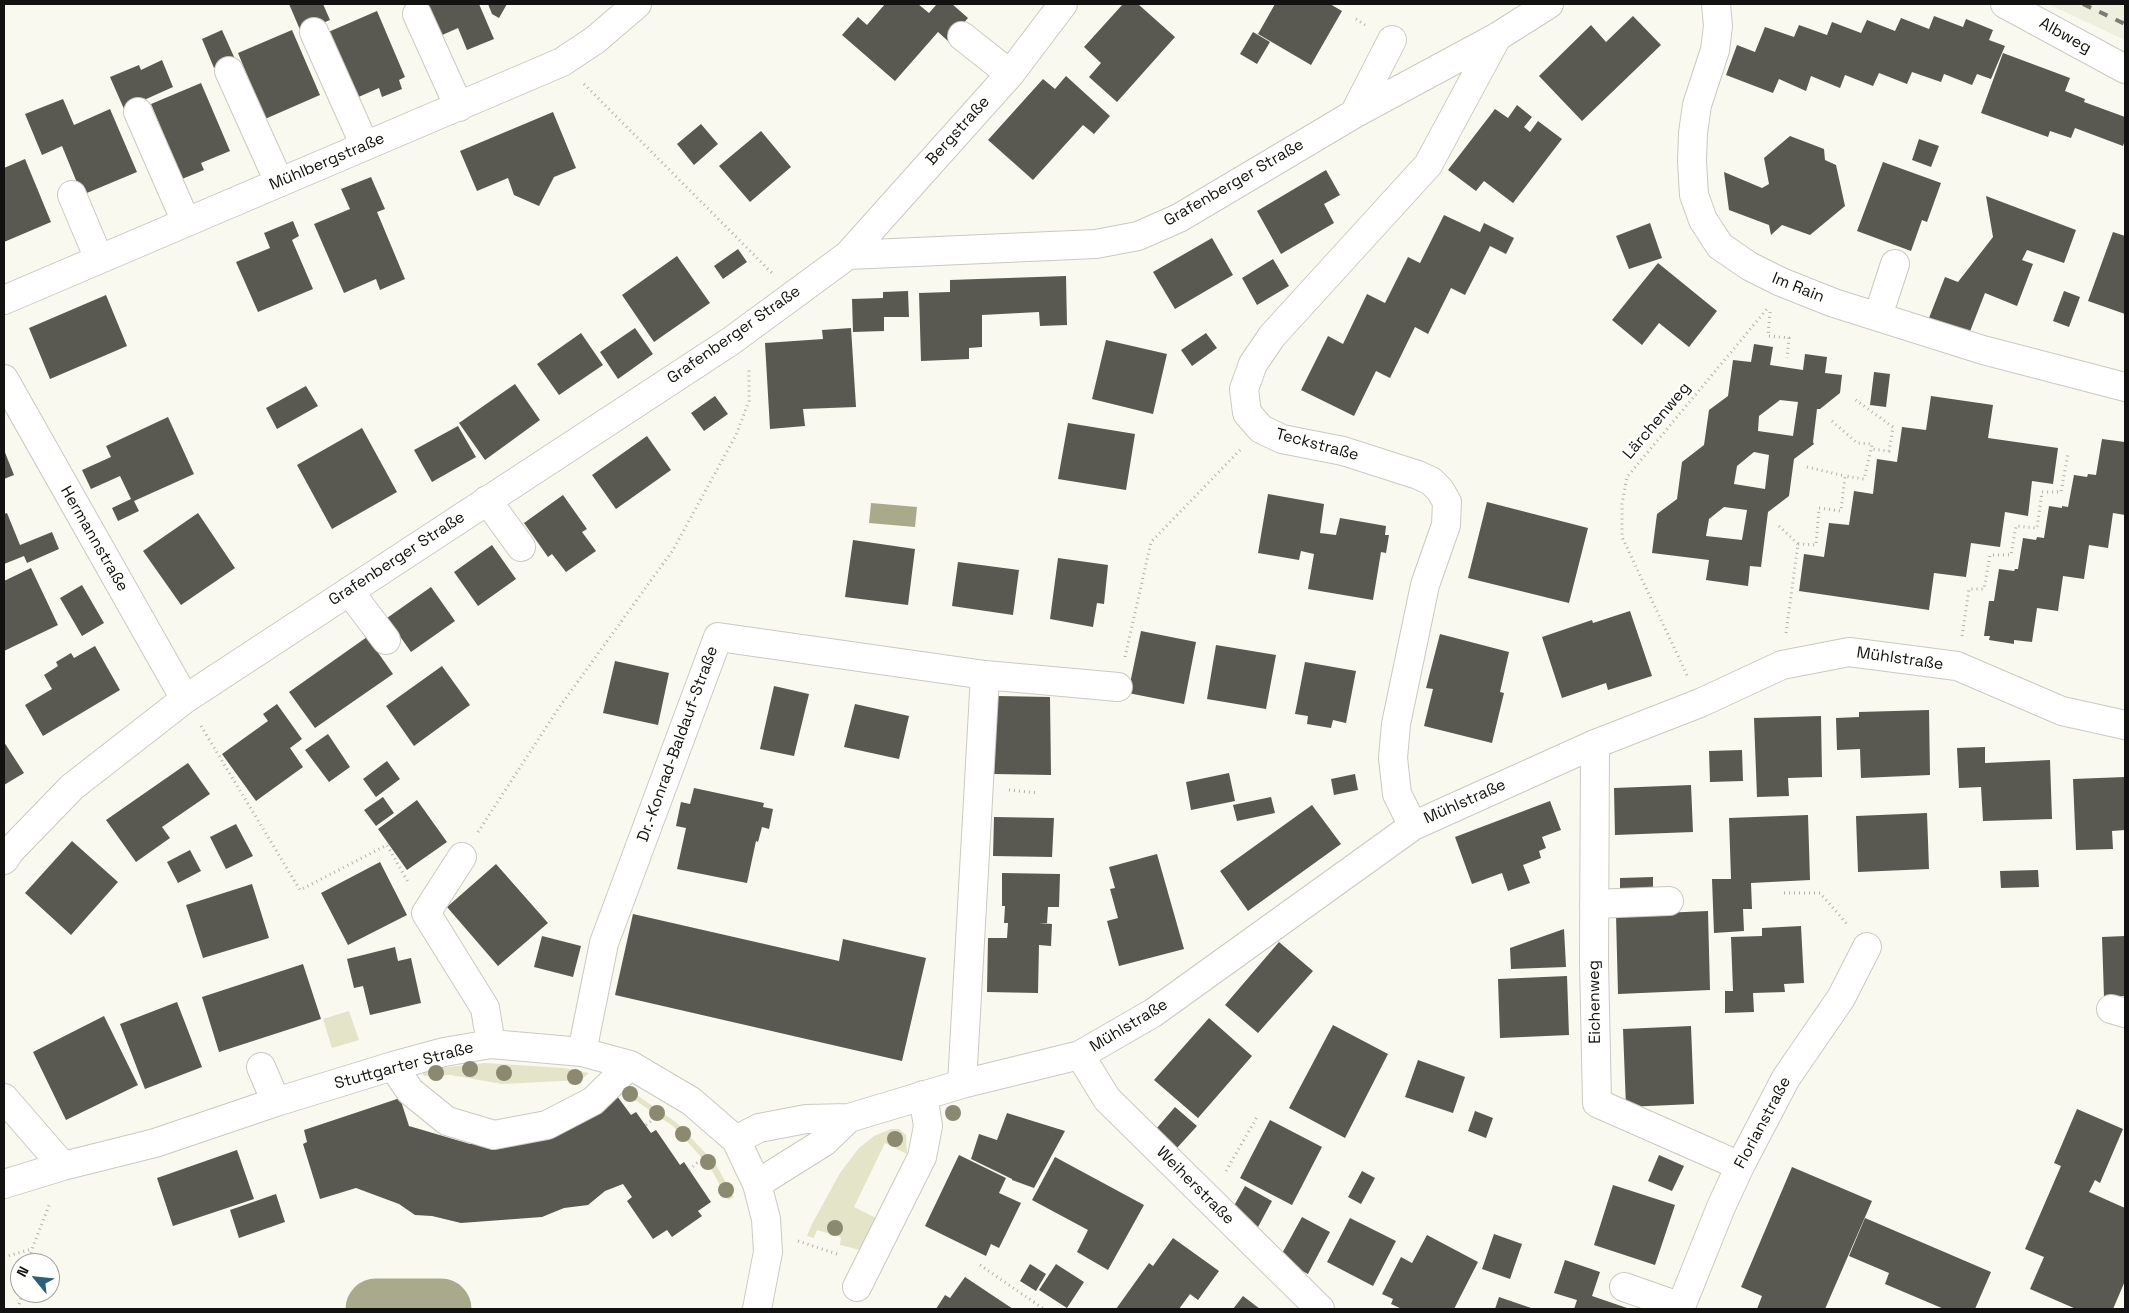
<!DOCTYPE html>
<meta charset="utf-8">
<style>
body{margin:0}
#map{position:relative;width:2129px;height:1313px;overflow:hidden;background:#f9f9f0;font-family:"Space Grotesk",sans-serif}
canvas{display:block}
.frame{position:absolute;inset:0;border:5px solid #121210;pointer-events:none}
.north{position:absolute;left:10px;top:1253px;width:50px;height:50px;box-sizing:border-box;background:#fffffe;border:1px solid #a0a09f;border-radius:50%;rotate:298deg;font-size:14px;font-weight:700;line-height:20px;text-align:center;color:#121210}
.north::after{content:'';display:block;margin:auto;width:18px;height:22px;background:#2c5f7c;clip-path:polygon(50% 0,100% 100%,50% 72%,0 100%)}
</style>
<div id="map">
<canvas width="2129" height="1313"></canvas>
<div class="frame"></div>
<div class="north">N</div>
</div>
<script>
const ctx = document.querySelector('canvas').getContext('2d');
ctx.lineJoin = 'round';
function fill(path, color) {
  ctx.fillStyle = color;
  ctx.fill(path, 'evenodd');
}
function shape(rows) {
  const path = new Path2D();
  for (const r of rows) {
    path.moveTo(r[0], r[1]);
    for (let i = 2; i < r.length; i += 2) path.lineTo(r[i], r[i + 1]);
  }
  return path;
}
function stroke(path, color, width, dash) {
  ctx.strokeStyle = color;
  ctx.lineWidth = width;
  ctx.lineCap = dash ? 'butt' : 'round';
  ctx.setLineDash(dash || []);
  ctx.stroke(path);
}
function label(font, color, halo, rows, align = 'center') {
  ctx.font = font + ' "Space Grotesk",sans-serif';
  ctx.lineWidth = 5;
  ctx.setLineDash([]);
  ctx.textBaseline = 'middle';
  ctx.strokeStyle = halo;
  ctx.fillStyle = color;
  for (const [text, x, y, turn = 0] of rows) {
    ctx.save();
    ctx.translate(x, y);
    ctx.rotate((+turn || 0) * Math.PI / 180);
    ctx.textAlign = isNaN(turn) ? turn : align;
    if (halo) ctx.strokeText(text, 0, 0);
    ctx.fillText(text, 0, 0);
    ctx.restore();
  }
}
const built = shape([
 [2048,4,2125,4,2125,40]
]);
const green = shape([
 [349,1011,359,1040,332,1048,323,1019],
 [485,1063,564,1068,589,1073,581,1080,502,1084,451,1075,424,1076,421,1070],
 [624,1086,677,1123,715,1163,734,1197,728,1200,710,1167,674,1127,622,1091],
 [891,1129,899,1129,906,1135,907,1154,885,1143,854,1207,876,1218,860,1250,840,1245,841,1237,817,1230,814,1238,807,1236,812,1224,840,1173,859,1148,874,1136]
]);
const water = shape([
 [871,503,917,507,915,527,869,523]
]);
const river = shape([
 [376,1309,441,1309]
]);
const building = shape([
 [289,4,323,4,330,20,301,32],
 [426,4,479,4,494,39,467,50,458,28,440,36],
 [488,4,507,4,499,18,492,14],
 [885,4,918,4,929,13,937,4,952,4,968,18,948,41,938,32,895,81,842,35,858,17,867,25],
 [1123,4,1138,4,1175,37,1117,102,1089,77,1101,63,1084,47],
 [1275,4,1330,4,1342,11,1311,65,1258,34],
 [377,11,405,77,399,80,402,89,382,97,379,88,354,99,326,33],
 [1633,16,1661,45,1582,121,1539,76,1591,25,1606,42],
 [1934,16,1963,27,1966,19,1993,30,1989,40,2005,46,1991,79,1977,74,1972,85,1944,74,1941,82,1912,72,1907,84,1879,73,1873,86,1845,75,1840,88,1811,76,1806,91,1779,79,1773,93,1726,75,1737,45,1755,52,1765,27,1794,37,1799,25,1827,35,1832,22,1861,33,1867,20,1895,31,1901,18,1929,29],
 [222,30,235,59,214,68,202,39],
 [292,30,320,95,265,119,238,53],
 [1253,32,1270,42,1257,64,1240,54],
 [2003,53,2070,78,2065,91,2085,99,2084,102,2125,117,2125,140,2123,146,2075,128,2071,138,2050,131,2048,137,1981,113],
 [162,60,173,87,124,109,110,77,139,65,141,70],
 [1066,76,1110,116,1094,134,1083,125,1033,180,988,140,1043,79,1055,89],
 [201,83,230,151,201,163,204,170,182,179,151,104],
 [63,99,74,125,110,109,137,172,82,195,62,146,42,155,25,114],
 [1517,105,1532,117,1524,127,1530,132,1538,121,1562,139,1513,203,1484,181,1476,191,1448,170,1495,109,1508,118],
 [553,112,576,168,554,177,539,206,514,195,508,178,477,191,460,151],
 [701,124,718,144,694,165,677,144],
 [761,131,791,167,750,202,719,166],
 [1790,136,1824,149,1825,160,1836,165,1845,206,1810,235,1782,225,1771,235,1769,225,1729,210,1724,172,1762,188,1769,184,1764,158],
 [1919,139,1939,146,1931,167,1912,160],
 [25,159,51,222,4,242,4,168],
 [1883,162,1941,183,1927,222,1922,220,1911,251,1857,231],
 [1326,170,1340,195,1324,204,1334,223,1281,254,1257,211],
 [371,177,385,209,377,212,405,279,380,290,376,279,344,293,314,224,350,209,341,189],
 [1986,196,2076,230,2064,263,2027,250,2022,260,2033,264,2017,306,1985,293,1969,334,1929,318,1945,277,1958,282,1993,237],
 [1444,215,1480,232,1484,223,1514,238,1506,254,1490,246,1465,295,1451,288,1428,334,1415,327,1390,378,1376,371,1354,416,1301,390,1328,336,1343,344,1367,294,1385,303,1408,257,1420,263],
 [293,221,299,236,292,240,313,289,258,312,236,262,270,248,264,233],
 [1650,223,1662,258,1629,269,1616,236],
 [2113,232,2125,236,2125,314,2088,301],
 [1212,238,1233,275,1175,309,1153,272],
 [738,249,747,262,723,279,714,266],
 [677,256,710,303,654,342,622,295],
 [1273,259,1289,286,1257,305,1242,278],
 [1658,263,1717,311,1689,347,1659,323,1642,345,1612,320],
 [1066,276,1067,325,1040,326,1039,312,982,315,982,347,969,348,969,359,921,361,919,293,950,292,950,280],
 [908,291,909,317,884,317,884,331,853,332,852,299,883,298,883,292],
 [2064,291,2080,297,2069,327,2053,321],
 [106,295,127,346,50,379,29,328],
 [635,328,653,354,618,379,600,352],
 [851,328,856,407,803,409,805,426,770,429,765,343,823,339,822,330],
 [581,333,603,365,559,395,537,364],
 [1206,333,1217,348,1192,366,1181,350],
 [1106,340,1167,354,1153,414,1092,399],
 [1754,344,1773,347,1770,365,1803,370,1805,354,1827,357,1825,373,1842,375,1840,393,1820,409,1817,409,1813,442,1814,444,1794,459,1789,496,1768,512,1761,567,1750,566,1748,586,1706,580,1709,560,1652,553,1657,514,1677,499,1682,462,1704,445,1709,410,1728,396,1733,360,1751,362],
 [1780,400,1798,402,1793,436,1758,431,1759,416],
 [1754,452,1769,455,1765,489,1734,484,1737,466],
 [1724,507,1747,510,1742,540,1706,536,1709,519],
 [1874,372,1890,374,1886,407,1870,405],
 [515,384,540,420,485,460,459,423],
 [306,386,318,406,277,429,266,408],
 [715,396,728,414,704,431,691,413],
 [1931,396,1993,405,1988,438,2058,448,2053,484,2032,481,2028,516,2005,512,2000,547,1971,543,1966,577,1934,573,1929,610,1799,591,1804,554,1824,557,1829,523,1849,525,1854,491,1873,494,1877,459,1897,462,1902,427,1926,430],
 [168,417,194,474,134,501,139,511,118,521,112,508,131,499,120,476,91,489,82,470,111,457,106,446],
 [1068,423,1135,434,1126,490,1058,479],
 [458,426,476,457,432,482,414,450],
 [362,428,397,492,332,529,297,465],
 [647,436,671,470,616,509,592,475],
 [2102,439,2125,442,2125,515,2113,513,2108,548,2089,545,2084,579,2063,576,2058,611,2037,608,2032,642,2014,640,2014,644,1989,640,1990,636,1984,636,1989,601,1994,601,1999,569,2014,571,2015,569,2018,569,2023,538,2036,540,2037,537,2044,538,2049,506,2062,508,2062,506,2068,507,2074,475,2087,477,2088,474,2096,475],
 [4,450,14,475,4,479],
 [1268,494,1324,504,1320,533,1336,535,1340,518,1386,526,1385,535,1389,535,1386,553,1381,552,1373,600,1308,589,1314,554,1301,551,1299,560,1258,553],
 [563,495,587,529,582,532,596,551,566,572,552,554,548,557,524,523],
 [1487,502,1588,528,1569,603,1468,578],
 [7,513,20,545,52,532,59,549,27,563,24,556,4,564,4,514],
 [198,513,235,568,181,605,143,551],
 [853,540,915,549,908,605,845,597],
 [492,545,516,579,478,606,454,572],
 [1058,558,1108,565,1104,604,1097,603,1093,627,1050,619],
 [958,562,1019,570,1013,615,952,606],
 [31,568,58,625,4,651,4,581],
 [82,585,104,623,82,636,60,598],
 [431,587,455,621,411,652,387,618],
 [1630,611,1652,676,1608,690,1606,683,1562,698,1542,637,1592,620,1593,623],
 [1141,631,1196,642,1184,704,1128,693],
 [1440,634,1509,652,1500,692,1504,693,1492,743,1424,726,1433,689,1426,688],
 [367,637,393,674,315,728,289,692],
 [1216,645,1276,655,1266,709,1207,699],
 [95,646,120,690,43,736,25,705,52,689,44,675,58,666,56,662,71,653,74,658],
 [615,661,669,673,658,725,603,713],
 [1305,662,1356,671,1346,723,1333,720,1331,728,1307,724,1308,716,1295,714],
 [442,666,470,705,414,746,386,706],
 [774,686,809,694,794,756,760,749],
 [997,696,1050,697,1051,775,994,774],
 [277,704,302,739,290,748,303,767,256,801,222,754,268,721,263,714],
 [855,704,909,716,899,759,844,747],
 [1929,710,1930,775,1861,778,1860,749,1837,750,1836,718,1859,717,1859,712],
 [1821,716,1822,777,1788,778,1789,796,1757,797,1754,718],
 [328,734,350,767,329,782,305,750],
 [4,742,24,773,4,785],
 [1985,747,1985,763,2050,760,2052,819,1983,821,1981,787,1959,788,1957,748],
 [1742,750,1743,781,1710,782,1709,751],
 [387,761,400,779,376,797,363,779],
 [188,763,210,794,162,827,170,838,136,862,106,820],
 [1229,773,1235,801,1191,810,1186,782],
 [1355,774,1358,790,1334,795,1331,779],
 [2125,777,2125,830,2112,831,2113,849,2076,850,2073,779],
 [1691,785,1693,832,1615,835,1614,788],
 [694,788,764,803,763,807,773,809,769,829,762,827,758,842,756,841,747,883,677,869,686,828,676,826,681,802,690,804],
 [383,797,394,813,376,826,364,810],
 [1271,797,1275,813,1237,821,1233,805],
 [417,800,447,842,407,870,378,829],
 [1550,801,1561,830,1542,837,1546,848,1539,851,1541,858,1523,865,1530,883,1508,891,1502,873,1472,884,1455,837],
 [1312,805,1341,844,1248,911,1220,871],
 [1927,813,1929,869,1858,872,1856,816],
 [1808,815,1810,880,1751,883,1752,909,1743,909,1744,931,1714,933,1712,879,1731,879,1729,818],
 [994,817,1054,818,1052,857,993,856],
 [236,824,253,856,226,869,210,837],
 [72,841,118,882,71,935,25,893],
 [190,850,201,871,178,883,167,862],
 [1157,854,1184,949,1119,966,1107,921,1118,918,1110,889,1115,888,1109,867],
 [380,862,407,915,348,945,321,893],
 [496,864,548,923,498,966,447,907],
 [2038,870,2039,887,2001,888,2000,871],
 [1002,873,1060,874,1059,907,1048,907,1047,923,1039,923,1052,924,1051,946,1039,945,1038,993,987,992,988,938,1007,938,1008,923,1004,923,1005,906,1002,906],
 [1653,877,1653,892,1620,893,1620,878],
 [252,884,269,938,203,958,186,905],
 [1708,911,1710,990,1618,994,1616,915],
 [633,914,839,961,843,939,926,958,902,1061,615,995],
 [1801,926,1804,983,1784,984,1785,992,1753,993,1754,1012,1725,1013,1725,991,1733,991,1731,937,1762,936,1762,928],
 [1564,929,1566,967,1511,969,1510,948],
 [542,936,581,946,573,977,534,967],
 [2125,936,2125,996,2104,997,2102,937],
 [1279,942,1313,971,1258,1033,1225,1005],
 [395,947,398,961,411,958,421,1003,370,1015,363,986,354,988,347,959],
 [303,964,321,1019,219,1052,202,997],
 [1567,976,1569,1035,1500,1038,1498,979],
 [177,1002,202,1067,145,1089,120,1024],
 [104,1016,138,1085,66,1120,33,1052],
 [1209,1018,1252,1056,1198,1118,1154,1080],
 [1333,1025,1388,1054,1345,1138,1289,1108],
 [1691,1026,1694,1104,1626,1107,1623,1029],
 [1418,1060,1465,1077,1453,1113,1405,1097],
 [617,1096,631,1115,636,1112,651,1133,656,1130,680,1165,684,1162,711,1202,698,1211,702,1216,672,1237,667,1230,653,1239,627,1201,632,1197,623,1184,605,1191,588,1205,564,1208,542,1217,461,1223,432,1216,415,1215,399,1204,356,1188,320,1199,303,1144,307,1142,304,1130,400,1098,409,1126,470,1144,524,1141,578,1114,583,1122],
 [1175,1107,1197,1126,1177,1148,1156,1129],
 [2077,1109,2123,1129,2100,1183,2095,1180,2089,1192,2125,1208,2125,1281,2113,1309,2076,1309,2030,1289,2044,1257,2025,1249,2061,1166,2054,1163],
 [1475,1111,1493,1118,1486,1138,1468,1131],
 [1007,1113,1065,1131,1034,1188,1012,1180,1012,1179,971,1159,979,1134,997,1140],
 [1270,1120,1322,1147,1292,1205,1240,1178],
 [237,1150,254,1199,173,1226,157,1178],
 [959,1155,1006,1178,999,1193,1021,1203,999,1248,991,1244,986,1256,925,1226],
 [1659,1155,1684,1166,1672,1191,1648,1181],
 [1055,1157,1144,1205,1108,1270,1077,1252,1088,1230,1032,1200],
 [1792,1167,1872,1201,1825,1309,1757,1309,1762,1296,1741,1287],
 [1362,1171,1375,1178,1361,1204,1348,1197],
 [1613,1185,1675,1205,1655,1265,1594,1245],
 [1245,1186,1272,1201,1258,1227,1230,1213],
 [276,1194,285,1222,239,1238,230,1210],
 [1302,1217,1330,1232,1308,1274,1279,1259],
 [1350,1218,1396,1241,1373,1286,1327,1262],
 [1865,1218,1991,1272,1975,1309,1944,1309,1885,1284,1889,1273,1849,1256],
 [1494,1234,1522,1244,1510,1279,1482,1269],
 [1427,1235,1478,1262,1454,1309,1402,1309,1391,1304,1393,1299,1382,1294,1401,1257,1412,1263],
 [1173,1238,1219,1271,1198,1300,1190,1294,1179,1309,1116,1309,1149,1263,1153,1266],
 [1565,1260,1600,1272,1592,1296,1630,1309,1574,1309,1577,1300,1554,1293],
 [1030,1264,1046,1274,1036,1291,1020,1281],
 [1056,1264,1084,1282,1067,1308,1039,1290],
 [965,1277,1013,1309,936,1309,945,1295,950,1298],
 [1243,1296,1260,1309,1233,1309],
 [1499,1297,1534,1309,1495,1309]
]);
const path = shape([
 [1356,19,1365,25],
 [584,84,772,273],
 [1770,312,1768,336,1789,338,1787,358],
 [1832,421,1857,443,1872,444,1871,451],
 [1807,467,1845,476],
 [1779,526,1798,544],
 [1786,633,1798,544,1816,545,1819,508,1841,511,1845,476,1864,479,1871,449,1889,451,1893,427,1853,398],
 [1962,636,1969,589,1984,589,1990,555,2011,555,2016,526,2037,528,2042,492,2061,492,2068,454],
 [1125,657,1151,542,1240,450],
 [1687,675,1622,537,1622,504,1627,477,1767,309],
 [201,726,300,890,387,845,408,882],
 [1009,790,1038,793],
 [478,832,558,709,673,550,736,435,749,401,749,368],
 [1784,893,1820,893,1847,924],
 [646,1125,654,1119],
 [689,1170,698,1162],
 [1226,1171,1257,1117],
 [798,1241,837,1254],
 [4,1257,32,1249,50,1203],
 [29,1263,32,1249],
 [980,1265,1044,1309],
 [18,1309,22,1293]
]);
const minor = shape([
 [1716,4,1718,26,1715,50,1697,105,1693,133,1692,161,1694,195,1703,220,1720,246,1749,266,1781,282,1834,303,1983,350,2125,387],
 [2005,4,2125,69],
 [417,14,459,107],
 [314,32,365,146],
 [962,36,1010,74],
 [229,71,279,182],
 [138,112,186,222],
 [1354,114,1392,40],
 [72,195,99,259],
 [848,255,1096,244,1138,236,1179,218,1354,114,1497,37,1549,4],
 [4,300,562,62,595,40,637,4],
 [1878,316,1895,264],
 [4,379,185,699],
 [487,500,521,547],
 [349,591,386,640],
 [1595,744,1594,961,1597,1103,1740,1166],
 [1413,826,1397,794,1393,758,1396,724,1425,585,1446,525,1447,502,1440,490,1431,481,1418,475,1343,451,1282,439,1261,429,1247,413,1244,389,1253,364,1272,336,1428,165,1497,37],
 [462,857,426,913,485,1008,491,1044],
 [4,860,11,850,72,787,185,699,731,341,848,255,1010,74,1063,4],
 [1594,904,1669,901],
 [2111,1009,2125,1013],
 [582,1052,604,943,718,637,985,675,1118,687],
 [1080,1055,1107,1099,1320,1309],
 [393,1066,410,1091,447,1121,494,1135,547,1125,593,1101,630,1065],
 [261,1067,276,1102],
 [962,1084,985,675],
 [4,1098,63,1166],
 [736,1140,759,1128,806,1119,849,1118,962,1084,1080,1055,1153,1013,1413,826,1595,744,1700,703,1782,665,1849,652,1957,666,2062,711,2125,725],
 [4,1184,63,1166,155,1143,276,1102,393,1066,444,1052,491,1044,582,1052,630,1065,691,1101,736,1140,757,1184,766,1219,768,1252,757,1309],
 [757,1184,824,1142,849,1118],
 [857,1287,922,1157,928,1126,923,1095],
 [1624,1287,1681,1307],
 [1680,1309,1721,1207,1740,1166,1786,1078,1841,998,1867,947]
]);
const rail = shape([
 [2083,4,2125,24]
]);
const trees = [
 [470,1069],
 [436,1073],
 [504,1073],
 [575,1077],
 [630,1094],
 [657,1113],
 [953,1113],
 [683,1134],
 [895,1139],
 [708,1162],
 [726,1190],
 [835,1228]
];
const streetNames = [
 ["Albweg",2065,36,29],
 ["Bergstraße",958,131,-48],
 ["Mühlbergstraße",327,162,-23],
 ["Grafenberger Straße",1234,183,-30],
 ["Im Rain",1798,288,22],
 ["Grafenberger Straße",734,335,-35],
 ["Lärchenweg",1657,421,-50],
 ["Teckstraße",1317,445,15],
 ["Hermannstraße",94,539,60],
 ["Grafenberger Straße",397,559,-33],
 ["Mühlstraße",1900,659,8],
 ["Dr.-Konrad-Baldauf-Straße",678,744,-70],
 ["Mühlstraße",1465,802,-24],
 ["Eichenweg",1595,1002,-91],
 ["Mühlstraße",1129,1026,-31],
 ["Stuttgarter Straße",404,1066,-15],
 ["Florianstraße",1763,1123,-62],
 ["Weiherstraße",1195,1186,45]
];
fill(built, '#efefdf');
fill(green, '#e4e4c8');
fill(water, '#a9aa8b');
stroke(river, '#a9aa8b', 61);
fill(building, '#595952');
stroke(minor, '#cacac1', 30);
stroke(path, '#b1b1aa', 3, [1, 4]);
stroke(minor, '#fff', 28);
stroke(rail, '#7c7c77', 4, [9, 9]);
ctx.fillStyle = '#8b8a70';
for (const [x, y] of trees) {
  ctx.beginPath();
  ctx.arc(x, y, 8, 0, 2 * Math.PI);
  ctx.fill();
}
label('16px', '#121210', '#fffffe', streetNames);
</script>
